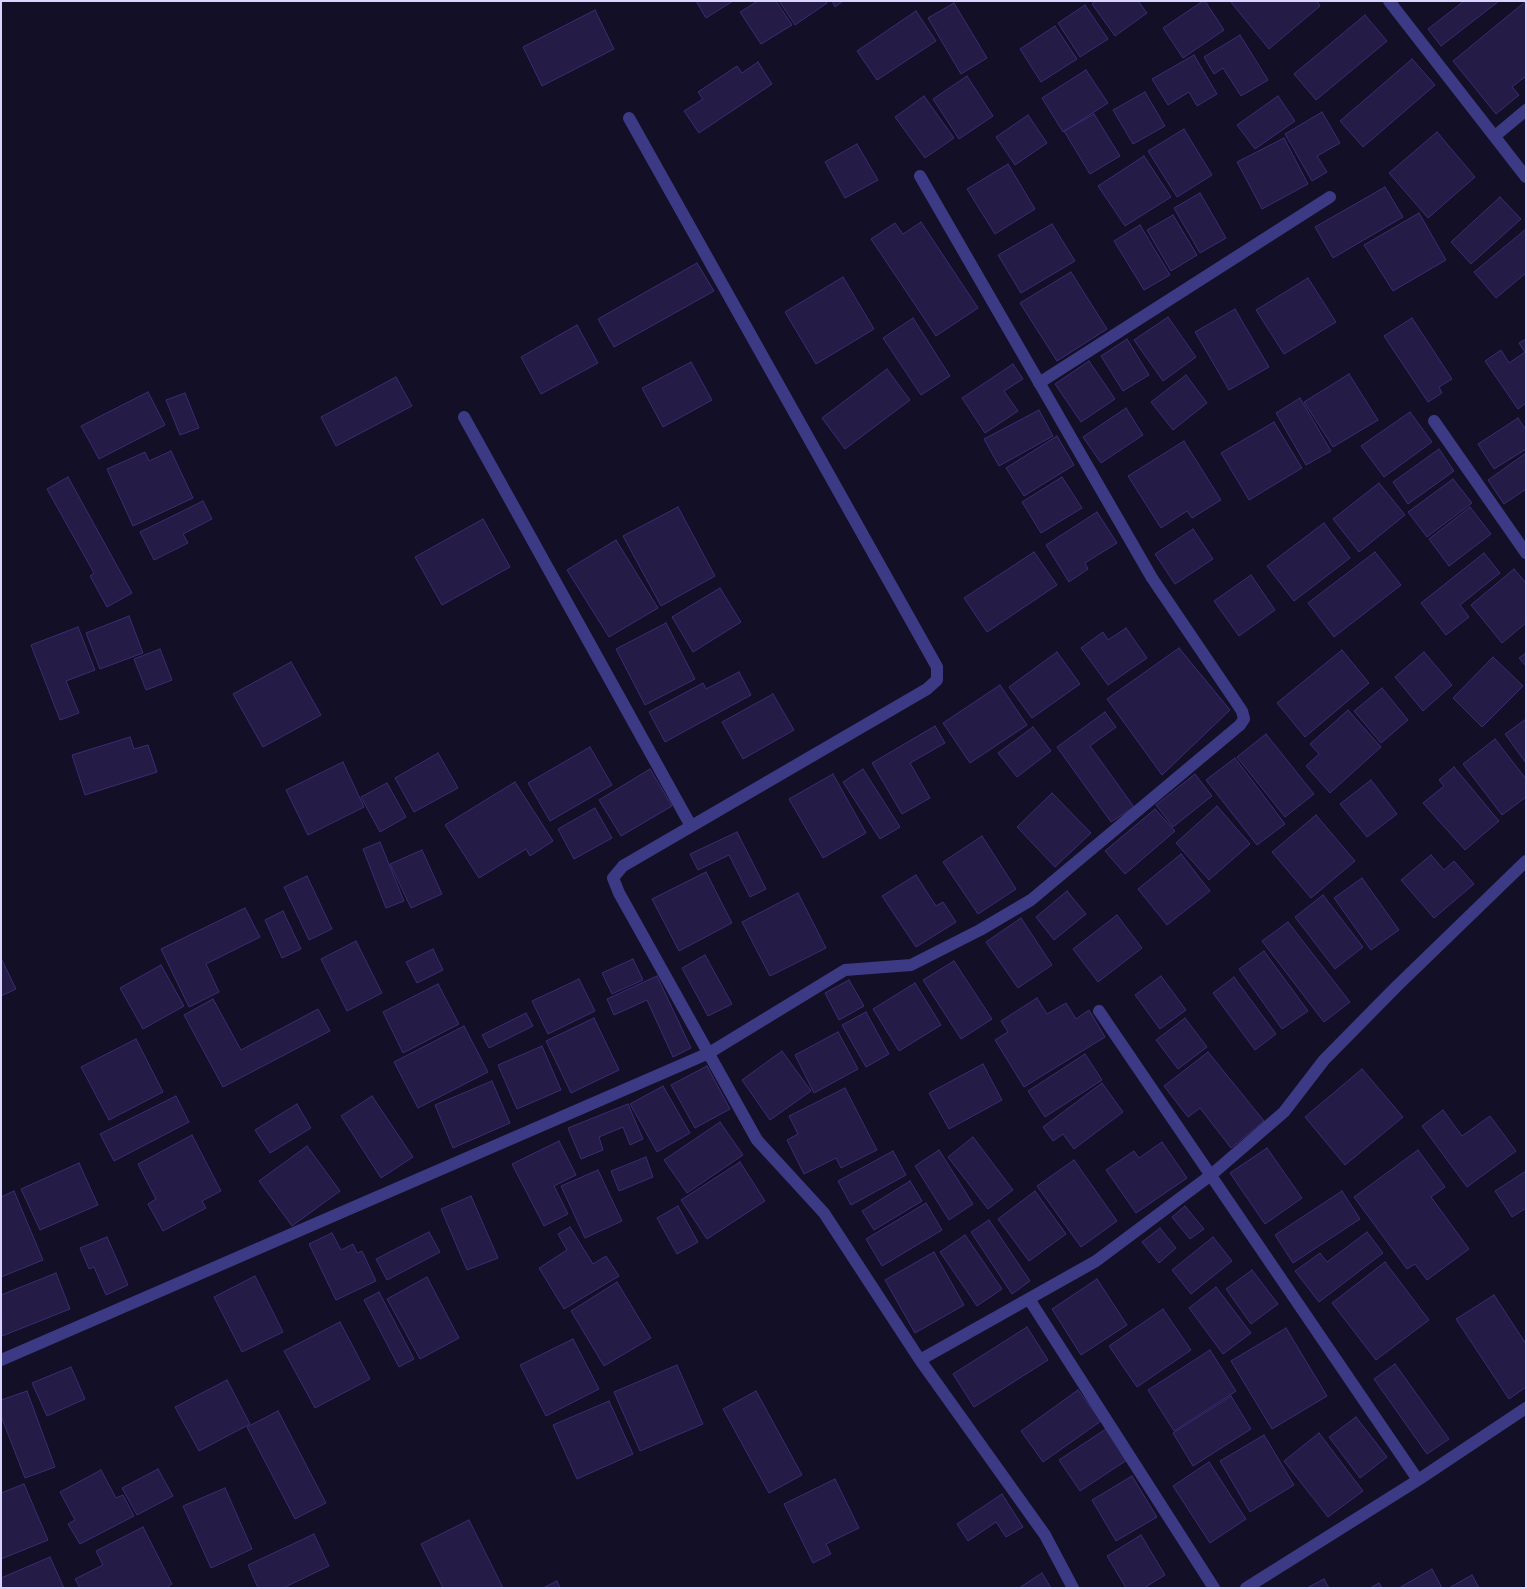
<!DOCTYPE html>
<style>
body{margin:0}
#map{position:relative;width:1527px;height:1589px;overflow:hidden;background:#130f26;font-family:"Golos Text",sans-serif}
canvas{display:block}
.frame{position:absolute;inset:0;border:2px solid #d9d4ff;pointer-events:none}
</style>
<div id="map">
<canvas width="1527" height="1589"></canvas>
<div class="frame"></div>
</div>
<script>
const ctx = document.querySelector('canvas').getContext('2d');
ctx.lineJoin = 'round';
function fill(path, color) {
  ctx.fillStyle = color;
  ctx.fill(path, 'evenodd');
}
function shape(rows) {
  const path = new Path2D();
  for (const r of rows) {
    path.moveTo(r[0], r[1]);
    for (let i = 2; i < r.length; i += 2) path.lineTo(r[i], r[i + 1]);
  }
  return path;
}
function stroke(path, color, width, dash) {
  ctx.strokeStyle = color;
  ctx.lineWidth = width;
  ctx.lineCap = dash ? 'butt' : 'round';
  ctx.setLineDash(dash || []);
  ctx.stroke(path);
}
const building = shape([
 [696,1,733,1,706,18,696,1],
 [758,1,776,1,792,25,761,44,740,12,758,1],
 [779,1,826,1,827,3,795,25,779,1],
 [832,1,843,1,835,7,832,1],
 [1096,1,1138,1,1147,13,1115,36,1092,4,1096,1],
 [1203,1,1205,1,1224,30,1183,58,1163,28,1203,1],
 [1230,1,1317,1,1320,6,1269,49,1230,1],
 [1464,1,1499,1,1441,46,1428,29,1464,1],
 [1526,1,1526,76,1512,87,1519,95,1496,114,1453,61,1526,1],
 [954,3,987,58,961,74,928,18,954,3],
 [1085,5,1108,39,1080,57,1058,23,1085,5],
 [595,10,614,49,542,86,523,47,595,10],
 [916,11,936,41,877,80,857,51,916,11],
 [1365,15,1387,41,1316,100,1294,74,1365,15],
 [1055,26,1077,59,1041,82,1020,49,1055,26],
 [1240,35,1268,80,1241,96,1223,68,1214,74,1204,57,1240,35],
 [1194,55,1217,94,1197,106,1189,92,1168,105,1152,79,1194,55],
 [1412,59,1435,85,1363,147,1340,121,1412,59],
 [758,62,772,84,699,133,684,111,703,99,698,92,737,66,742,73,758,62],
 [1086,70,1108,103,1063,132,1042,98,1086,70],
 [967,76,993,116,959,139,933,99,967,76],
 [1145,92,1165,126,1133,144,1113,110,1145,92],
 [924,96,954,138,925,158,895,117,924,96],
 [1278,96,1295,121,1255,149,1237,125,1278,96],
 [1322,112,1340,143,1317,156,1327,172,1312,181,1285,134,1322,112],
 [1094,114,1120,156,1090,174,1064,131,1094,114],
 [1028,115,1047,143,1015,165,996,137,1028,115],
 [1184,129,1212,175,1177,197,1148,151,1184,129],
 [1437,132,1475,177,1428,218,1389,173,1437,132],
 [1284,138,1308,184,1262,209,1237,162,1284,138],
 [857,144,878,180,845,198,825,162,857,144],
 [1144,156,1171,197,1125,226,1098,186,1144,156],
 [1008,164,1035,209,995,234,967,189,1008,164],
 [1385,187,1403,217,1333,258,1315,227,1385,187],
 [1200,193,1226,238,1200,253,1174,208,1200,193],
 [1500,197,1521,219,1471,264,1451,242,1500,197],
 [1419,213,1446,260,1393,291,1364,245,1419,213],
 [1173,215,1197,255,1171,271,1147,230,1173,215],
 [921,222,978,308,936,336,871,239,895,223,903,234,921,222],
 [1052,224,1075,261,1021,293,998,255,1052,224],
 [1140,225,1170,275,1144,290,1114,241,1140,225],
 [1526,229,1526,273,1496,298,1474,272,1526,229],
 [697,263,714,291,614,347,598,319,697,263],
 [1071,272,1107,329,1057,361,1020,303,1071,272],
 [843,277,874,329,816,364,785,312,843,277],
 [1308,278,1336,322,1284,354,1256,310,1308,278],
 [1235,309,1269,367,1229,390,1195,332,1235,309],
 [1168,317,1196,357,1163,381,1134,340,1168,317],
 [913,318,950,376,921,395,883,338,913,318],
 [1412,318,1452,379,1439,387,1442,393,1428,402,1384,336,1412,318],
 [577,325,598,363,541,394,521,357,577,325],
 [1127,339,1149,375,1123,391,1101,356,1127,339],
 [1526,339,1526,403,1518,409,1485,361,1501,350,1509,363,1525,352,1519,343,1526,339],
 [1089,361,1115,399,1081,422,1055,384,1089,361],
 [691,362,712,400,663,427,642,388,691,362],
 [1013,364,1023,379,1004,391,1018,411,985,433,962,398,1013,364],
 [887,369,910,400,845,449,822,418,887,369],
 [1349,374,1378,420,1333,447,1304,402,1349,374],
 [1186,375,1207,403,1173,430,1151,402,1186,375],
 [396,377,412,406,336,446,321,417,396,377],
 [148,392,165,425,99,459,81,426,148,392],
 [185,393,199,428,180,435,166,400,185,393],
 [1300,398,1331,451,1306,465,1276,413,1300,398],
 [1126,408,1143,435,1101,463,1083,437,1126,408],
 [1039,410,1053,436,999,466,984,439,1039,410],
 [1410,412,1432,442,1384,477,1361,446,1410,412],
 [1518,418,1526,430,1526,449,1494,469,1478,444,1518,418],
 [1274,422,1302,468,1249,500,1221,453,1274,422],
 [1057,436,1074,465,1024,496,1006,468,1057,436],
 [1184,441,1221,500,1192,518,1187,511,1161,528,1128,476,1184,441],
 [1439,449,1454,471,1408,504,1393,482,1439,449],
 [171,451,193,498,133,526,107,469,145,452,149,461,171,451],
 [1526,453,1526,489,1504,504,1488,480,1526,453],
 [68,477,132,593,107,607,90,576,94,573,47,489,68,477],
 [1062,477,1082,508,1041,533,1022,502,1062,477],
 [1453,479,1472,503,1427,537,1408,512,1453,479],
 [1379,483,1405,515,1359,552,1333,519,1379,483],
 [203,501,212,519,183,534,188,543,154,560,140,532,203,501],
 [678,507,715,576,661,606,623,536,678,507],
 [1470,507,1491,534,1449,566,1429,539,1470,507],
 [1097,512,1117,543,1085,563,1088,569,1069,582,1046,545,1097,512],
 [483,519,510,567,442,605,415,557,483,519],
 [1324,523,1350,558,1294,601,1267,566,1324,523],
 [1193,529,1213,559,1175,584,1155,554,1193,529],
 [616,540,658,608,609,637,567,570,616,540],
 [1034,552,1057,585,987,632,964,598,1034,552],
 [1375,552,1401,585,1334,637,1308,603,1375,552],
 [1484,553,1500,573,1460,605,1469,617,1446,635,1421,603,1484,553],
 [1514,569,1526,583,1526,623,1502,643,1471,605,1514,569],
 [1251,575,1275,610,1239,636,1214,601,1251,575],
 [720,588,741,622,693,652,672,617,720,588],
 [129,616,143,653,100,669,86,633,129,616],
 [666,623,695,679,645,705,616,649,666,623],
 [78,627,95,670,66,681,79,713,60,720,31,645,78,627],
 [1126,628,1147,658,1108,685,1081,648,1103,632,1108,640,1126,628],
 [1179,648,1230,710,1162,775,1107,699,1179,648],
 [160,649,172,680,146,690,134,659,160,649],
 [1342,650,1369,683,1305,737,1277,703,1342,650],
 [1057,652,1080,684,1032,718,1009,687,1057,652],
 [1424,652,1452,685,1423,711,1395,677,1424,652],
 [1526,653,1526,666,1519,658,1526,653],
 [1493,657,1523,686,1482,727,1453,698,1493,657],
 [291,662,321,715,263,747,233,694,291,662],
 [739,672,751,695,665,742,649,712,703,683,706,689,739,672],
 [1000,685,1027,725,970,763,943,723,1000,685],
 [1382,688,1408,720,1381,743,1354,711,1382,688],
 [773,694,794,730,743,759,722,722,773,694],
 [1348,710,1381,747,1330,793,1306,766,1319,754,1310,744,1348,710],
 [1105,712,1116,727,1090,746,1134,807,1111,822,1057,747,1105,712],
 [1526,719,1526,763,1505,734,1526,719],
 [935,726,945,743,910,763,930,798,902,814,872,763,935,726],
 [1033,727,1051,751,1017,777,998,753,1033,727],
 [1266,734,1314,794,1285,817,1237,757,1266,734],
 [130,737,134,749,148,745,157,772,85,795,72,755,130,737],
 [1495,739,1526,779,1526,797,1502,815,1463,764,1495,739],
 [590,747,612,785,550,821,528,783,590,747],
 [438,753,458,788,414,812,395,778,438,753],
 [1235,758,1285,824,1257,845,1206,780,1235,758],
 [343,762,364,807,308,835,286,790,343,762],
 [1454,767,1499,821,1465,850,1423,803,1444,786,1439,780,1454,767],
 [650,769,672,806,621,836,599,800,650,769],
 [863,769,900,827,880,839,843,782,863,769],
 [833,774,866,833,823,858,789,799,833,774],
 [1195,774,1212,796,1173,827,1156,805,1195,774],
 [1371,780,1397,814,1367,837,1340,804,1371,780],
 [515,782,553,841,530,856,526,849,479,878,445,825,515,782],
 [387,783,406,817,380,832,361,797,387,783],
 [1052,793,1091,833,1055,867,1017,827,1052,793],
 [1217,806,1250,844,1209,880,1176,843,1217,806],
 [595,808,612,838,574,859,558,829,595,808],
 [1155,809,1175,831,1125,874,1105,851,1155,809],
 [1316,815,1355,861,1311,898,1272,852,1316,815],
 [737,832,766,889,750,897,729,855,698,870,690,854,737,832],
 [982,836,1016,889,978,914,943,862,982,836],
 [380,842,404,901,386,908,363,849,380,842],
 [422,850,442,894,411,908,390,864,422,850],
 [1181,854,1210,891,1167,925,1138,889,1181,854],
 [1431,855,1444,870,1454,861,1474,884,1434,918,1401,880,1431,855],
 [706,872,732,923,679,951,652,899,706,872],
 [916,875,936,906,943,902,956,922,916,947,882,896,916,875],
 [307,876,332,929,309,940,284,887,307,876],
 [1362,878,1399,930,1371,950,1334,898,1362,878],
 [1067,891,1086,914,1054,940,1036,917,1067,891],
 [798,893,826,948,770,976,742,922,798,893],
 [1323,895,1363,947,1335,969,1295,917,1323,895],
 [245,908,260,937,206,964,219,992,189,1007,161,949,245,908],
 [283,911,301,949,282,958,265,920,283,911],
 [1117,915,1142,948,1098,982,1073,949,1117,915],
 [1021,918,1052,965,1018,988,986,942,1021,918],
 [1288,922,1350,1002,1324,1022,1262,941,1288,922],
 [356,941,382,993,347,1011,321,959,356,941],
 [433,949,443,970,417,983,406,962,433,949],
 [1264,951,1308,1011,1282,1029,1239,969,1264,951],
 [705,955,732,1004,708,1016,682,968,705,955],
 [1,958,16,989,1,996,1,958],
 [633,959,643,980,612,994,602,973,633,959],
 [954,961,992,1019,961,1039,923,980,954,961],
 [161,965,184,1006,143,1029,120,988,161,965],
 [657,976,691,1048,673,1057,647,1000,614,1015,607,999,657,976],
 [1161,976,1186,1010,1160,1029,1135,995,1161,976],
 [1234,977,1276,1034,1255,1050,1213,993,1234,977],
 [579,979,595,1011,548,1034,532,1001,579,979],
 [849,980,864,1006,839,1020,825,993,849,980],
 [915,983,941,1025,899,1051,873,1009,915,983],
 [438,984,459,1024,403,1053,383,1012,438,984],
 [1037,998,1047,1014,1066,1003,1076,1019,1089,1010,1105,1037,1024,1087,995,1040,1008,1032,1001,1021,1037,998],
 [213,999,241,1050,318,1009,330,1031,223,1087,184,1015,213,999],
 [866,1012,889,1054,866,1067,842,1025,866,1012],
 [526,1013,533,1026,489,1048,482,1035,526,1013],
 [594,1018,619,1070,571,1093,546,1041,594,1018],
 [1185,1018,1207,1047,1178,1069,1156,1040,1185,1018],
 [464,1026,488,1072,418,1108,394,1062,464,1026],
 [838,1032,858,1069,814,1093,795,1055,838,1032],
 [136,1039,163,1092,109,1120,81,1067,136,1039],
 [542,1046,561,1090,517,1109,498,1065,542,1046],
 [782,1051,811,1091,770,1120,742,1080,782,1051],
 [1208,1052,1264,1121,1231,1148,1200,1108,1188,1117,1164,1086,1208,1052],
 [1085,1054,1102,1080,1045,1117,1028,1091,1085,1054],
 [983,1064,1002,1100,949,1129,929,1093,983,1064],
 [707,1066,730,1109,695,1128,671,1085,707,1066],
 [1362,1069,1403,1117,1345,1165,1305,1117,1362,1069],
 [492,1081,510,1123,453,1148,435,1105,492,1081],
 [1102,1083,1123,1112,1074,1149,1063,1134,1053,1141,1043,1127,1102,1083],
 [663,1086,690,1133,657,1152,630,1104,663,1086],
 [845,1088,877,1150,841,1168,836,1158,804,1174,787,1140,798,1134,789,1116,845,1088],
 [176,1096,189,1122,114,1161,100,1134,176,1096],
 [372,1096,413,1157,381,1178,341,1116,372,1096],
 [297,1104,311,1128,270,1153,255,1130,297,1104],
 [628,1104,643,1139,630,1145,623,1127,599,1137,603,1150,581,1159,568,1128,628,1104],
 [1443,1110,1462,1136,1490,1116,1516,1151,1467,1187,1422,1126,1443,1110],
 [720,1122,743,1155,687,1193,664,1160,720,1122],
 [192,1135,221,1191,202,1201,206,1208,163,1231,148,1204,156,1199,138,1164,192,1135],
 [973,1137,1013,1190,988,1209,948,1157,973,1137],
 [559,1141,576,1175,554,1186,568,1214,544,1226,512,1164,559,1141],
 [1162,1142,1187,1178,1136,1213,1106,1170,1134,1151,1139,1158,1162,1142],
 [307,1146,340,1191,292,1226,259,1181,307,1146],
 [1267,1148,1302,1198,1265,1224,1230,1173,1267,1148],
 [939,1150,973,1204,949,1220,915,1166,939,1150],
 [1418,1150,1445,1187,1431,1197,1469,1249,1427,1280,1415,1264,1407,1269,1354,1197,1418,1150],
 [893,1151,906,1175,851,1205,838,1181,893,1151],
 [646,1157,653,1177,619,1191,611,1171,646,1157],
 [1074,1160,1117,1221,1081,1247,1037,1186,1074,1160],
 [740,1162,765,1201,707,1239,681,1200,740,1162],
 [79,1163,98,1205,40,1230,21,1189,79,1163],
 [598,1170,622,1221,585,1238,561,1186,598,1170],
 [1526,1171,1526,1208,1512,1217,1495,1191,1526,1171],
 [910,1181,922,1201,874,1230,862,1211,910,1181],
 [14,1191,43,1260,1,1277,1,1197,14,1191],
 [1035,1191,1066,1234,1029,1261,998,1219,1035,1191],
 [1342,1191,1360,1219,1293,1263,1275,1235,1342,1191],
 [471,1196,498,1258,467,1270,441,1209,471,1196],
 [926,1203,942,1230,882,1266,866,1239,926,1203],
 [678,1206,698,1242,677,1254,657,1218,678,1206],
 [1185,1206,1204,1229,1190,1239,1172,1217,1185,1206],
 [989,1220,1030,1281,1012,1294,971,1232,989,1220],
 [570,1227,593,1264,606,1256,619,1276,564,1309,539,1268,567,1250,558,1234,570,1227],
 [1160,1228,1176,1248,1159,1263,1142,1242,1160,1228],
 [429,1232,440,1252,387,1280,376,1259,429,1232],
 [1367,1232,1383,1253,1319,1302,1295,1271,1320,1253,1327,1262,1367,1232],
 [332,1233,341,1250,353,1244,357,1253,362,1251,376,1281,336,1300,309,1244,332,1233],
 [965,1235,1002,1289,977,1306,940,1252,965,1235],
 [107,1237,128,1285,106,1295,94,1267,89,1269,80,1248,107,1237],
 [1213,1237,1232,1261,1191,1294,1172,1270,1213,1237],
 [934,1252,964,1305,915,1333,885,1280,934,1252],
 [1385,1262,1429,1320,1376,1360,1332,1303,1385,1262],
 [1252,1270,1278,1304,1251,1324,1226,1289,1252,1270],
 [56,1273,70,1309,2,1336,1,1295,56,1273],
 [255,1276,283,1332,242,1352,214,1297,255,1276],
 [427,1277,459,1338,420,1359,387,1299,427,1277],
 [1097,1279,1127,1325,1081,1355,1052,1309,1097,1279],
 [617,1282,651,1338,604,1366,571,1311,617,1282],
 [1216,1287,1251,1333,1223,1354,1189,1308,1216,1287],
 [379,1292,414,1359,399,1367,364,1300,379,1292],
 [1494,1295,1526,1344,1526,1387,1509,1399,1456,1319,1494,1295],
 [1163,1309,1191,1350,1137,1387,1109,1346,1163,1309],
 [340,1322,370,1379,315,1408,284,1351,340,1322],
 [1027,1327,1048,1360,974,1407,953,1374,1027,1327],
 [1286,1328,1327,1396,1272,1429,1231,1361,1286,1328],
 [573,1339,599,1389,546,1416,520,1365,573,1339],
 [1210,1350,1236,1391,1174,1431,1148,1390,1210,1350],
 [1395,1364,1449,1439,1427,1454,1374,1379,1395,1364],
 [677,1365,703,1424,640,1451,614,1392,677,1365],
 [71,1367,85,1399,47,1416,32,1383,71,1367],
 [227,1380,250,1424,199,1451,175,1407,227,1380],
 [1078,1390,1101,1421,1043,1462,1021,1431,1078,1390],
 [27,1391,55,1467,25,1478,1,1416,1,1400,27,1391],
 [756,1391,802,1475,769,1493,723,1409,756,1391],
 [1231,1396,1251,1429,1193,1466,1173,1433,1231,1396],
 [609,1401,633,1454,577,1479,553,1425,609,1401],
 [278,1411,326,1503,295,1519,247,1427,278,1411],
 [1356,1417,1387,1457,1360,1478,1329,1437,1356,1417],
 [1109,1427,1130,1458,1080,1491,1059,1460,1109,1427],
 [1319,1433,1363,1491,1328,1517,1284,1461,1319,1433],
 [1264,1435,1294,1485,1250,1512,1220,1461,1264,1435],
 [1209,1462,1246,1519,1210,1543,1173,1486,1209,1462],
 [158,1469,173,1496,137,1515,122,1488,158,1469],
 [101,1470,116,1498,123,1495,134,1516,80,1544,68,1524,75,1520,60,1492,101,1470],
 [1132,1476,1157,1517,1116,1541,1092,1500,1132,1476],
 [835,1479,859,1528,826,1544,831,1554,813,1563,784,1504,835,1479],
 [24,1484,48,1540,1,1559,1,1493,24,1484],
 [225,1488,252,1549,211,1568,183,1506,225,1488],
 [1002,1494,1023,1527,1006,1537,996,1522,968,1541,957,1524,1002,1494],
 [469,1520,503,1588,443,1588,421,1544,469,1520],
 [143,1527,172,1584,166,1588,80,1588,75,1579,103,1565,96,1551,143,1527],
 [314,1534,329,1566,283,1588,258,1588,248,1565,314,1534],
 [1141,1535,1165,1575,1144,1588,1126,1588,1107,1556,1141,1535],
 [50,1557,64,1588,1,1588,1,1578,50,1557],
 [1432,1569,1442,1588,1399,1588,1432,1569],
 [1042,1573,1051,1588,1019,1588,1042,1573],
 [1472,1575,1479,1588,1449,1588,1472,1575],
 [1324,1579,1329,1588,1307,1588,1324,1579],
 [557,1581,560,1588,543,1588,557,1581],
 [1379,1583,1382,1588,1370,1588,1379,1583]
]);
const minor = shape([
 [1389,1,1526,177],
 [629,118,937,667,937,680,927,689,623,866,613,878,619,893,757,1140,824,1213,920,1360,1045,1535,1073,1588],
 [1495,136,1526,110],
 [1039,383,1330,197],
 [464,417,691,826],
 [1434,421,1526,553],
 [1099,1011,1418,1480],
 [1029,1299,1214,1588],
 [1,1360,709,1053,845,970,911,965,980,930,1031,900,1240,725,1244,719,1242,711,1152,578,920,176],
 [920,1360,1096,1261,1211,1175,1284,1112,1324,1060,1397,986,1526,861],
 [1246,1588,1418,1480,1526,1408]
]);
fill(building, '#241b47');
stroke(building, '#3b2d73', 1);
stroke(minor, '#3d3a85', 12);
</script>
